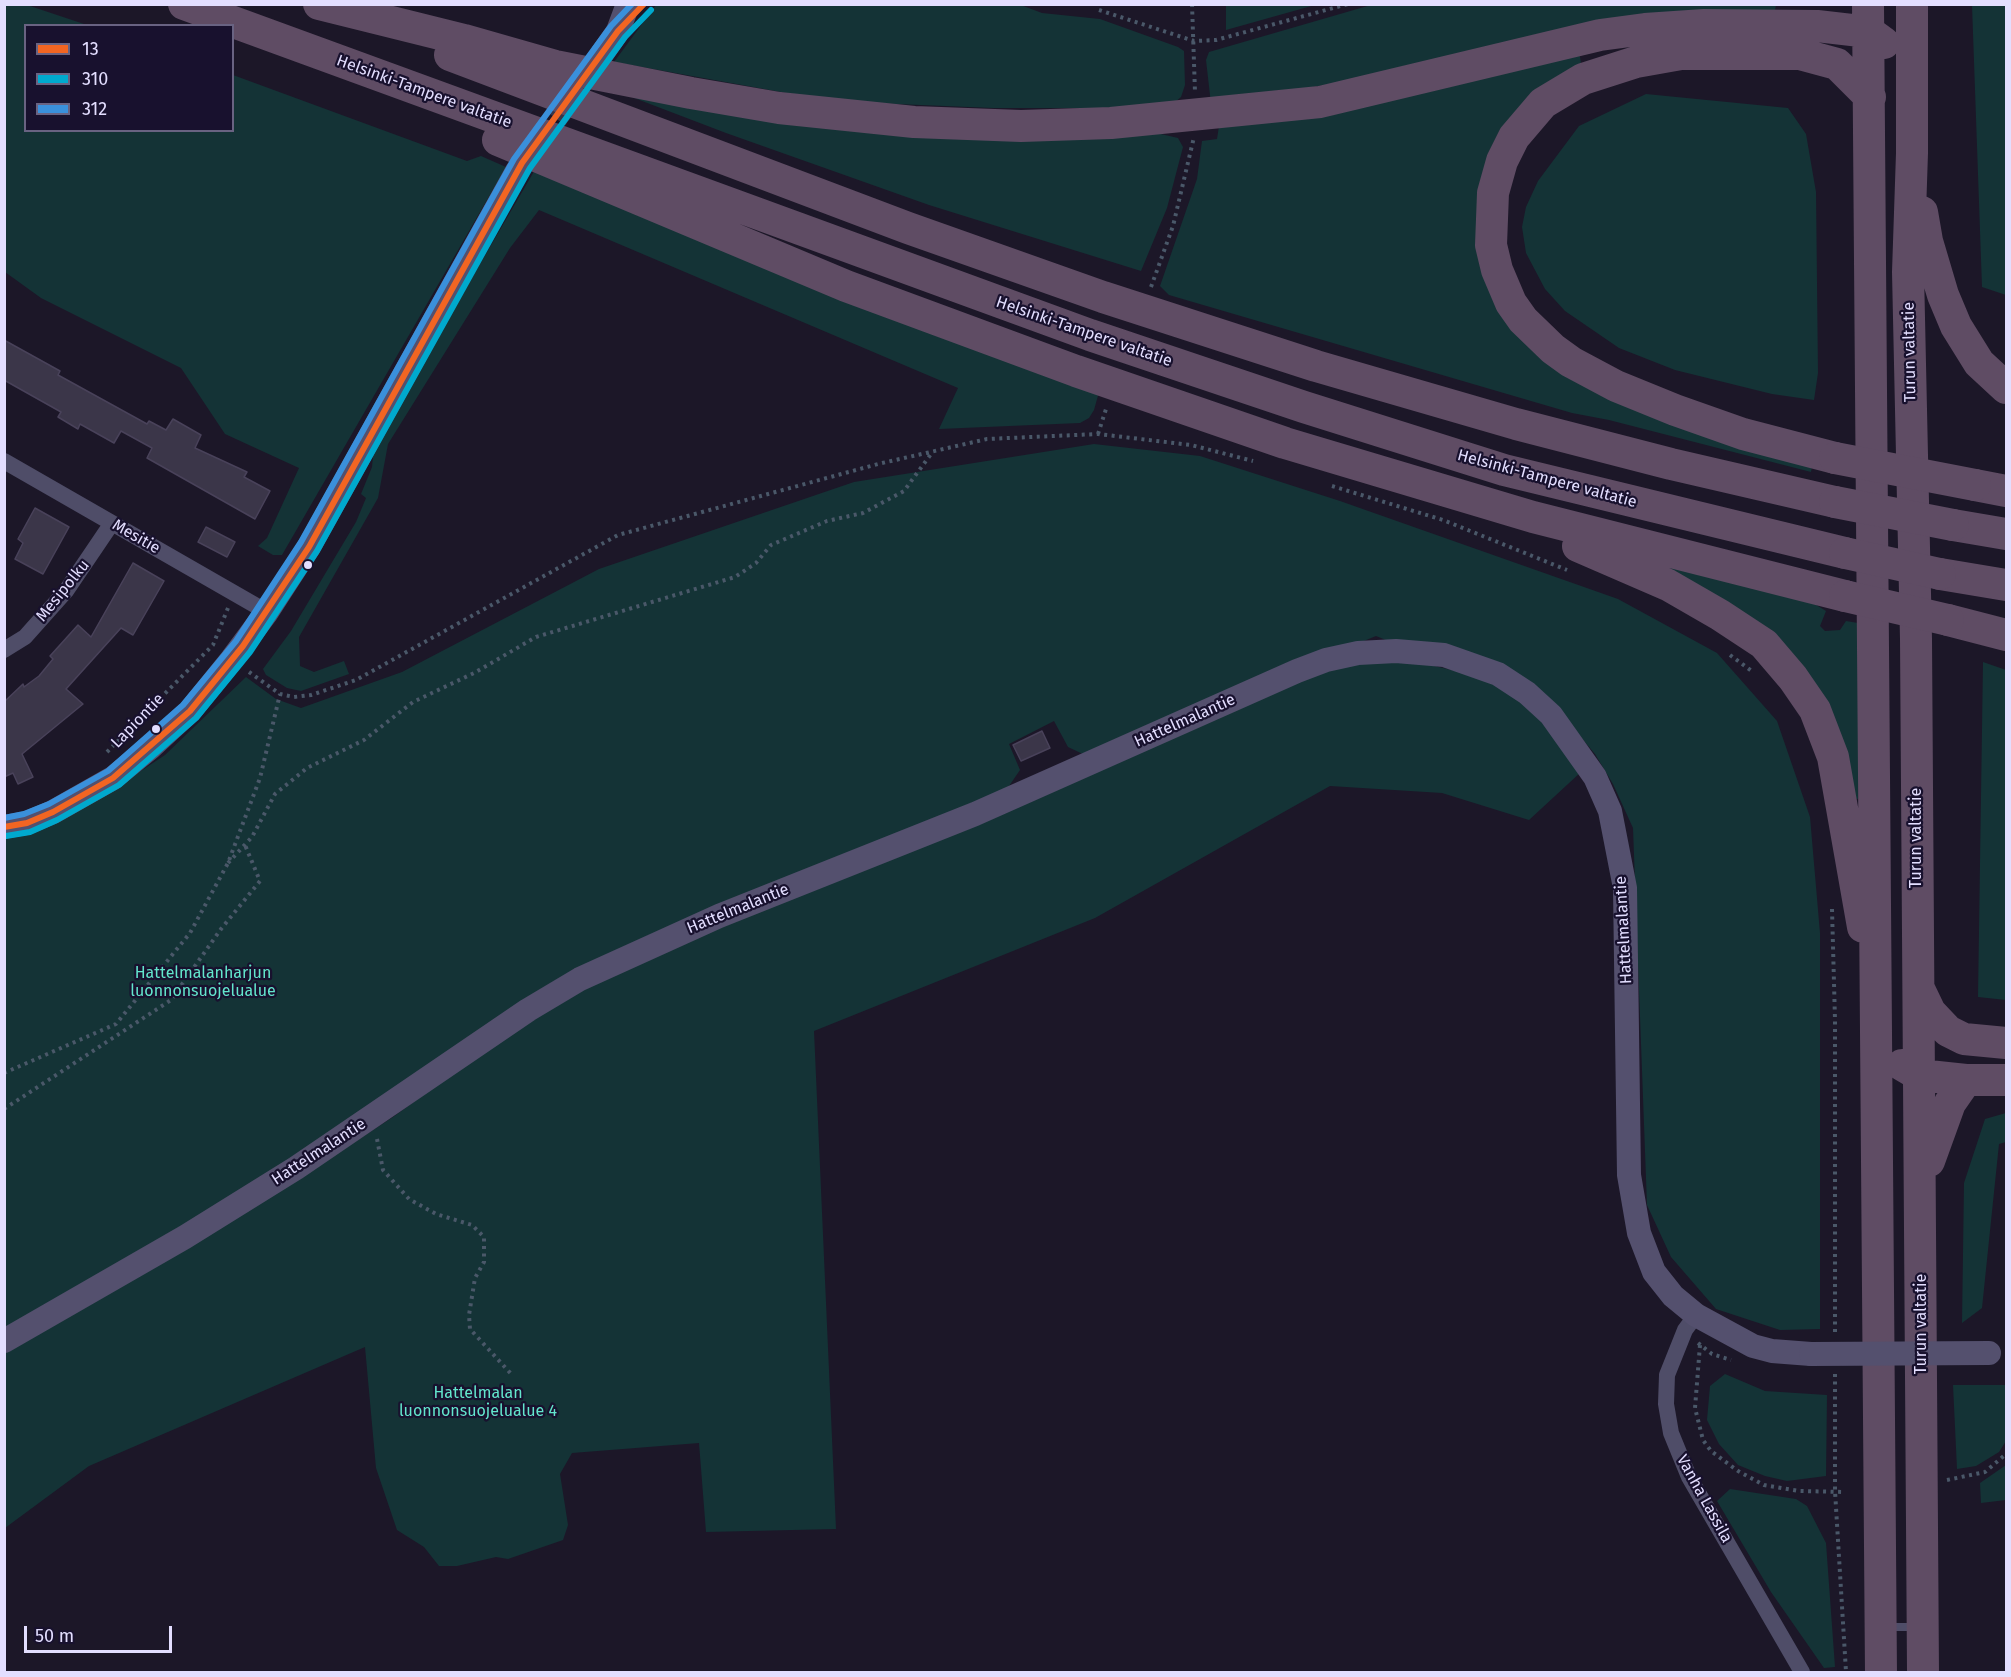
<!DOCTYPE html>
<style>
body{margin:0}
#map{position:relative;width:2011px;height:1677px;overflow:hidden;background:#1c1728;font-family:"Fira Sans",sans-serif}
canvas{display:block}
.frame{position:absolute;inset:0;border:6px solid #e3deff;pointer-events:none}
.legend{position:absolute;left:24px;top:24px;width:210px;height:108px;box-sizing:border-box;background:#18112e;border:2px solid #696382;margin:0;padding:8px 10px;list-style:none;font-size:18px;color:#e3deff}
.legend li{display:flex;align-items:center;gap:12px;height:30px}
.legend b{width:30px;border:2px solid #696382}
.scale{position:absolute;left:24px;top:1626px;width:148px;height:27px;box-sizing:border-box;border:3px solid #e3deff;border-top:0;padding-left:8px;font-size:18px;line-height:21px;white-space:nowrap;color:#e3deff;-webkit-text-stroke:4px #18112e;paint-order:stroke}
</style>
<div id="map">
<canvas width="2011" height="1677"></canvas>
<div class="frame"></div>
<ul class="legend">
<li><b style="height:8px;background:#f26522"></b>13</li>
<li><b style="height:8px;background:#00a9ce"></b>310</li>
<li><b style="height:8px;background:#3a90db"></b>312</li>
</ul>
<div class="scale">50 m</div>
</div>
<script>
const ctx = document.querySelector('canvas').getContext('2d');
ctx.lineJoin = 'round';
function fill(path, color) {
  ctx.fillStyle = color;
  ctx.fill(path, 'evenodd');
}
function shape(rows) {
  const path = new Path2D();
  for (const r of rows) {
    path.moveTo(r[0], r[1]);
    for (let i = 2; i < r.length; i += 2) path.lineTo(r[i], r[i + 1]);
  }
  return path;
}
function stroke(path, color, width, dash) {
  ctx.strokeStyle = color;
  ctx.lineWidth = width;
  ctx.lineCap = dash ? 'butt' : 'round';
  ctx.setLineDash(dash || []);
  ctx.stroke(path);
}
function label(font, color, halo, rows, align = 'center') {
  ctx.font = font + ' "Fira Sans",sans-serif';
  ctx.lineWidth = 4.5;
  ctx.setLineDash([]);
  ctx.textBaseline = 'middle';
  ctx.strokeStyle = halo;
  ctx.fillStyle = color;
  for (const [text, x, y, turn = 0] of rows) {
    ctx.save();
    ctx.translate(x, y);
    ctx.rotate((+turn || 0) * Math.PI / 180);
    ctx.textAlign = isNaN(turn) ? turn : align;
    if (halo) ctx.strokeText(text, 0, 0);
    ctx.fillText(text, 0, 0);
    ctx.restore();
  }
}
const green = shape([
 [1018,4,1042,13,1100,19,1178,47,1184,51,1185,85,1181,97,1174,103,1152,108,993,108,872,103,803,96,614,62,656,5],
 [5,5,27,5,87,25,26,26,26,130,232,130,233,75,467,161,481,156,506,167,282,555,273,555,258,546,267,538,299,468,225,434,181,368,41,298,5,272],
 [1226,5,1226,4,1315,5,1226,30],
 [1371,5,1776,5,1775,10,1211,104,1206,60,1209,52],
 [1972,5,2006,5,2006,295,1982,287],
 [1579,50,1582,70,1483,183,1528,339,1813,461,1811,472,1609,420,1572,413,1169,295,1160,286,1197,179,1202,141,1217,139,1219,126],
 [608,88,1148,131,1178,138,1183,147,1167,208,1141,271,929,205,726,133],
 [1646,94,1788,108,1806,134,1816,192,1818,373,1814,400,1772,394,1675,370,1619,348,1565,311,1545,289,1526,253,1522,227,1526,207,1538,181,1579,126],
 [536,168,1099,392,1094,410,1089,418,1080,423,939,429,958,388,539,210,510,248,388,444,378,498,299,637,300,666,314,672,344,661,349,674,301,691,287,688,266,675,263,669,291,631,356,522,366,498,361,494,372,467,374,446],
 [1094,444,1200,456,1340,501,1618,599,1717,653,1777,721,1810,817,1820,933,1820,1329,1780,1330,1716,1309,1671,1257,1647,1205,1633,828,1613,784,1595,754,1558,710,1376,636,1085,755,1068,747,1054,721,1009,744,1020,770,1007,789,647,936,248,1187,5,1329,5,836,106,794,165,755,246,677,276,699,301,708,402,672,599,569,854,482],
 [1650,558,1800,595,1826,611,1820,626,1825,631,1840,630,1846,621,1858,623,1858,799,1853,798,1830,723],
 [1383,661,1426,664,1481,677,1530,707,1581,772,1529,820,1442,793,1330,786,1095,918,814,1031,836,1529,706,1532,699,1443,572,1453,560,1474,568,1525,563,1540,508,1559,496,1557,457,1566,439,1566,424,1547,397,1530,376,1468,365,1347,89,1466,5,1528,4,1351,286,1187,393,1117,501,1039,582,989,657,954,1286,685,1351,663],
 [1983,662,2006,670,2006,1000,1978,997],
 [2006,1113,2006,1142,1999,1144,1982,1308,1962,1323,1964,1183,1985,1119],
 [1725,1374,1765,1391,1827,1395,1826,1476,1787,1481,1765,1476,1738,1465,1719,1444,1707,1420,1710,1386],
 [1953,1385,2006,1385,2006,1441,1999,1452,1976,1466,1957,1469],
 [2006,1465,2006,1500,1981,1503,1980,1483],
 [1730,1489,1796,1499,1807,1506,1826,1543,1835,1667,1824,1668,1771,1592,1717,1501]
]);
const building = shape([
 [4,340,60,371,58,375,147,424,149,421,166,430,173,419,201,435,195,448,247,472,244,477,270,491,255,519,147,458,152,448,121,431,114,443,80,424,78,429,58,417,61,412,4,380,4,340],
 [35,508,69,527,43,574,15,559,23,543,18,539,35,508],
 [206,527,235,542,227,557,198,542,206,527],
 [133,563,164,581,133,635,121,628,66,689,83,704,22,754,33,777,18,784,13,773,4,777,4,702,23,684,24,687,39,676,53,659,50,656,78,625,91,637,133,563],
 [1042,731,1050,748,1021,761,1013,745,1042,731]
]);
const secondaryTunnel = shape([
 [534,147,578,88]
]);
const path = shape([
 [1192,4,1195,92],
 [1099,10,1194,41,1216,40,1348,4],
 [1151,287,1173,226,1194,137],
 [1098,434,1107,406],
 [1332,486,1443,520,1567,570],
 [1730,655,1753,672],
 [249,672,280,694,294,697,311,695,356,680,618,535,878,464,987,439,1098,434,1191,445,1253,461],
 [107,752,213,645,228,608],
 [228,863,252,837,275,794,307,768,364,740,413,702,474,673,536,637,735,577,756,563,771,545,827,521,863,513,904,491,931,454],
 [1832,909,1835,1020,1835,1333],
 [4,1073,116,1024,190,933,228,863,260,778,280,694],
 [4,1109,171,1000,221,929,260,881,245,845],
 [377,1139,383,1170,409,1199,436,1214,472,1225,484,1237,484,1262,475,1278,469,1315,470,1329,513,1376],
 [1698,1343,1712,1354,1731,1360],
 [1700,1345,1695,1408,1703,1440,1711,1451,1738,1471,1764,1485,1799,1491,1845,1492],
 [1835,1374,1835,1491,1846,1672],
 [1947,1480,1985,1472,2006,1454]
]);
const lane = shape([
 [1887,1627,1916,1627]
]);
const street = shape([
 [4,461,267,612],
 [4,650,25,637,66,591,112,523],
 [1696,1315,1685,1330,1667,1375,1666,1404,1671,1433,1689,1477,1802,1672]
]);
const secondary = shape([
 [602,54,618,31,628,4],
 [4,827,27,823,53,812,113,778,150,748,190,711,232,659,267,612,309,547,517,171],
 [4,1341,185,1237,296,1168,528,1010,580,979,719,916,975,814,1297,671,1326,660,1358,653,1396,651,1444,655,1498,674,1527,693,1551,715,1595,777,1610,811,1625,888,1629,1175,1639,1233,1654,1272,1673,1296,1696,1315,1753,1346,1772,1351,1811,1354]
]);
const highway = shape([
 [184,4,1090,335,1304,407,1504,470,1845,553],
 [319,4,464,40,555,66,691,93,779,108,914,122,1021,126,1111,123,1320,102,1600,35,1645,29,1704,25,1817,26,1869,32,1884,43],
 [1868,4,1881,1672],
 [1912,4,1912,153,1908,272,1916,639,1923,1672],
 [450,55,908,228,1103,297,1316,366,1516,424,1671,464,1835,502],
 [498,140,846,286,1076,371,1285,443,1533,517,1845,596],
 [1922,212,1927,241,1943,295,1956,326,1979,363,2006,388],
 [1835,458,1743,434,1675,410,1616,386,1571,362,1553,349,1523,320,1511,303,1497,270,1491,245,1493,193,1502,161,1514,137,1543,103,1583,79,1636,62,1681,54,1800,54,1837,64,1870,97],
 [1975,485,2006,491],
 [1953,525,2006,534],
 [1578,546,1668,585,1720,615,1764,644,1793,678,1815,710,1833,757,1863,927],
 [1940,574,2006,585],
 [1948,620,2006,635],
 [1919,989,1930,1012,1948,1031,1964,1039,2006,1043],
 [1902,1065,1919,1075,1966,1080,2006,1080],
 [1929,1161,1950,1103,1966,1080]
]);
const secondaryBridge = shape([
 [1811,1354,1989,1353]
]);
const highwayBridge = shape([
 [1835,458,1975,485],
 [1835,502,1953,525],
 [1845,553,1940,574],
 [1845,596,1948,620]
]);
const bus1 = shape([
 [4,827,27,823,53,812,113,778,190,711,243,646,309,547,522,163,618,31,644,4]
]);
const bus2 = shape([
 [6,836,30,832,57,820,119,785,196,718,250,652,317,551,530,168,625,37,651,10]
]);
const bus3 = shape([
 [4,818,24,814,49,804,108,771,183,705,236,641,301,542,514,159,611,26,632,4]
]);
const markers = [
 [308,565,5,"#e3deff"],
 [156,729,5,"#e3deff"]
];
const streetNames = [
 ["Helsinki-Tampere valtatie",424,92,20],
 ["Helsinki-Tampere valtatie",1084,332,19],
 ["Turun valtatie",1910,352,-91],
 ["Helsinki-Tampere valtatie",1547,479,15],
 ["Mesitie",136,537,30],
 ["Mesipolku",63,591,-51],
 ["Lapiontie",138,721,-46],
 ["Hattelmalantie",1185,721,-24],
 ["Turun valtatie",1917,838,-90],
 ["Hattelmalantie",738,909,-22],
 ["Hattelmalantie",1624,930,-93],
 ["Hattelmalantie",319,1152,-33],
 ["Turun valtatie",1922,1324,-90],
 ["Vanha Lassila",1704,1499,61]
];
const parkNames = [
 ["Hattelmalanharjun",203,974],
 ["luonnonsuojelualue",203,992],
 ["Hattelmalan",478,1394],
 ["luonnonsuojelualue 4",478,1412]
];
fill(green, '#143336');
fill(building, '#3b3649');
stroke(building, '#49425a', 1.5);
stroke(secondaryTunnel, '#3a3548', 24, [24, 12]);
stroke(path, '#4a5869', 4, [3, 4.5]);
stroke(lane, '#4f4d68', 8);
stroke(street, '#4f4d68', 16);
stroke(secondary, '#54506e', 24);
stroke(highway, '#5f4c64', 32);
stroke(secondaryBridge, '#54506e', 24);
stroke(highwayBridge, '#5f4c64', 32);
stroke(bus1, '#f26522', 6);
stroke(bus2, '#00a9ce', 6);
stroke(bus3, '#3a90db', 6);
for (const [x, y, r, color] of markers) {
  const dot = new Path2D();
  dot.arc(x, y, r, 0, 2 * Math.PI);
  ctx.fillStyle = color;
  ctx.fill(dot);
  stroke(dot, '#18112e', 2);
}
label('16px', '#e3deff', '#18112e', streetNames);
label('16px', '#63e6cd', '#18112e', parkNames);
</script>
